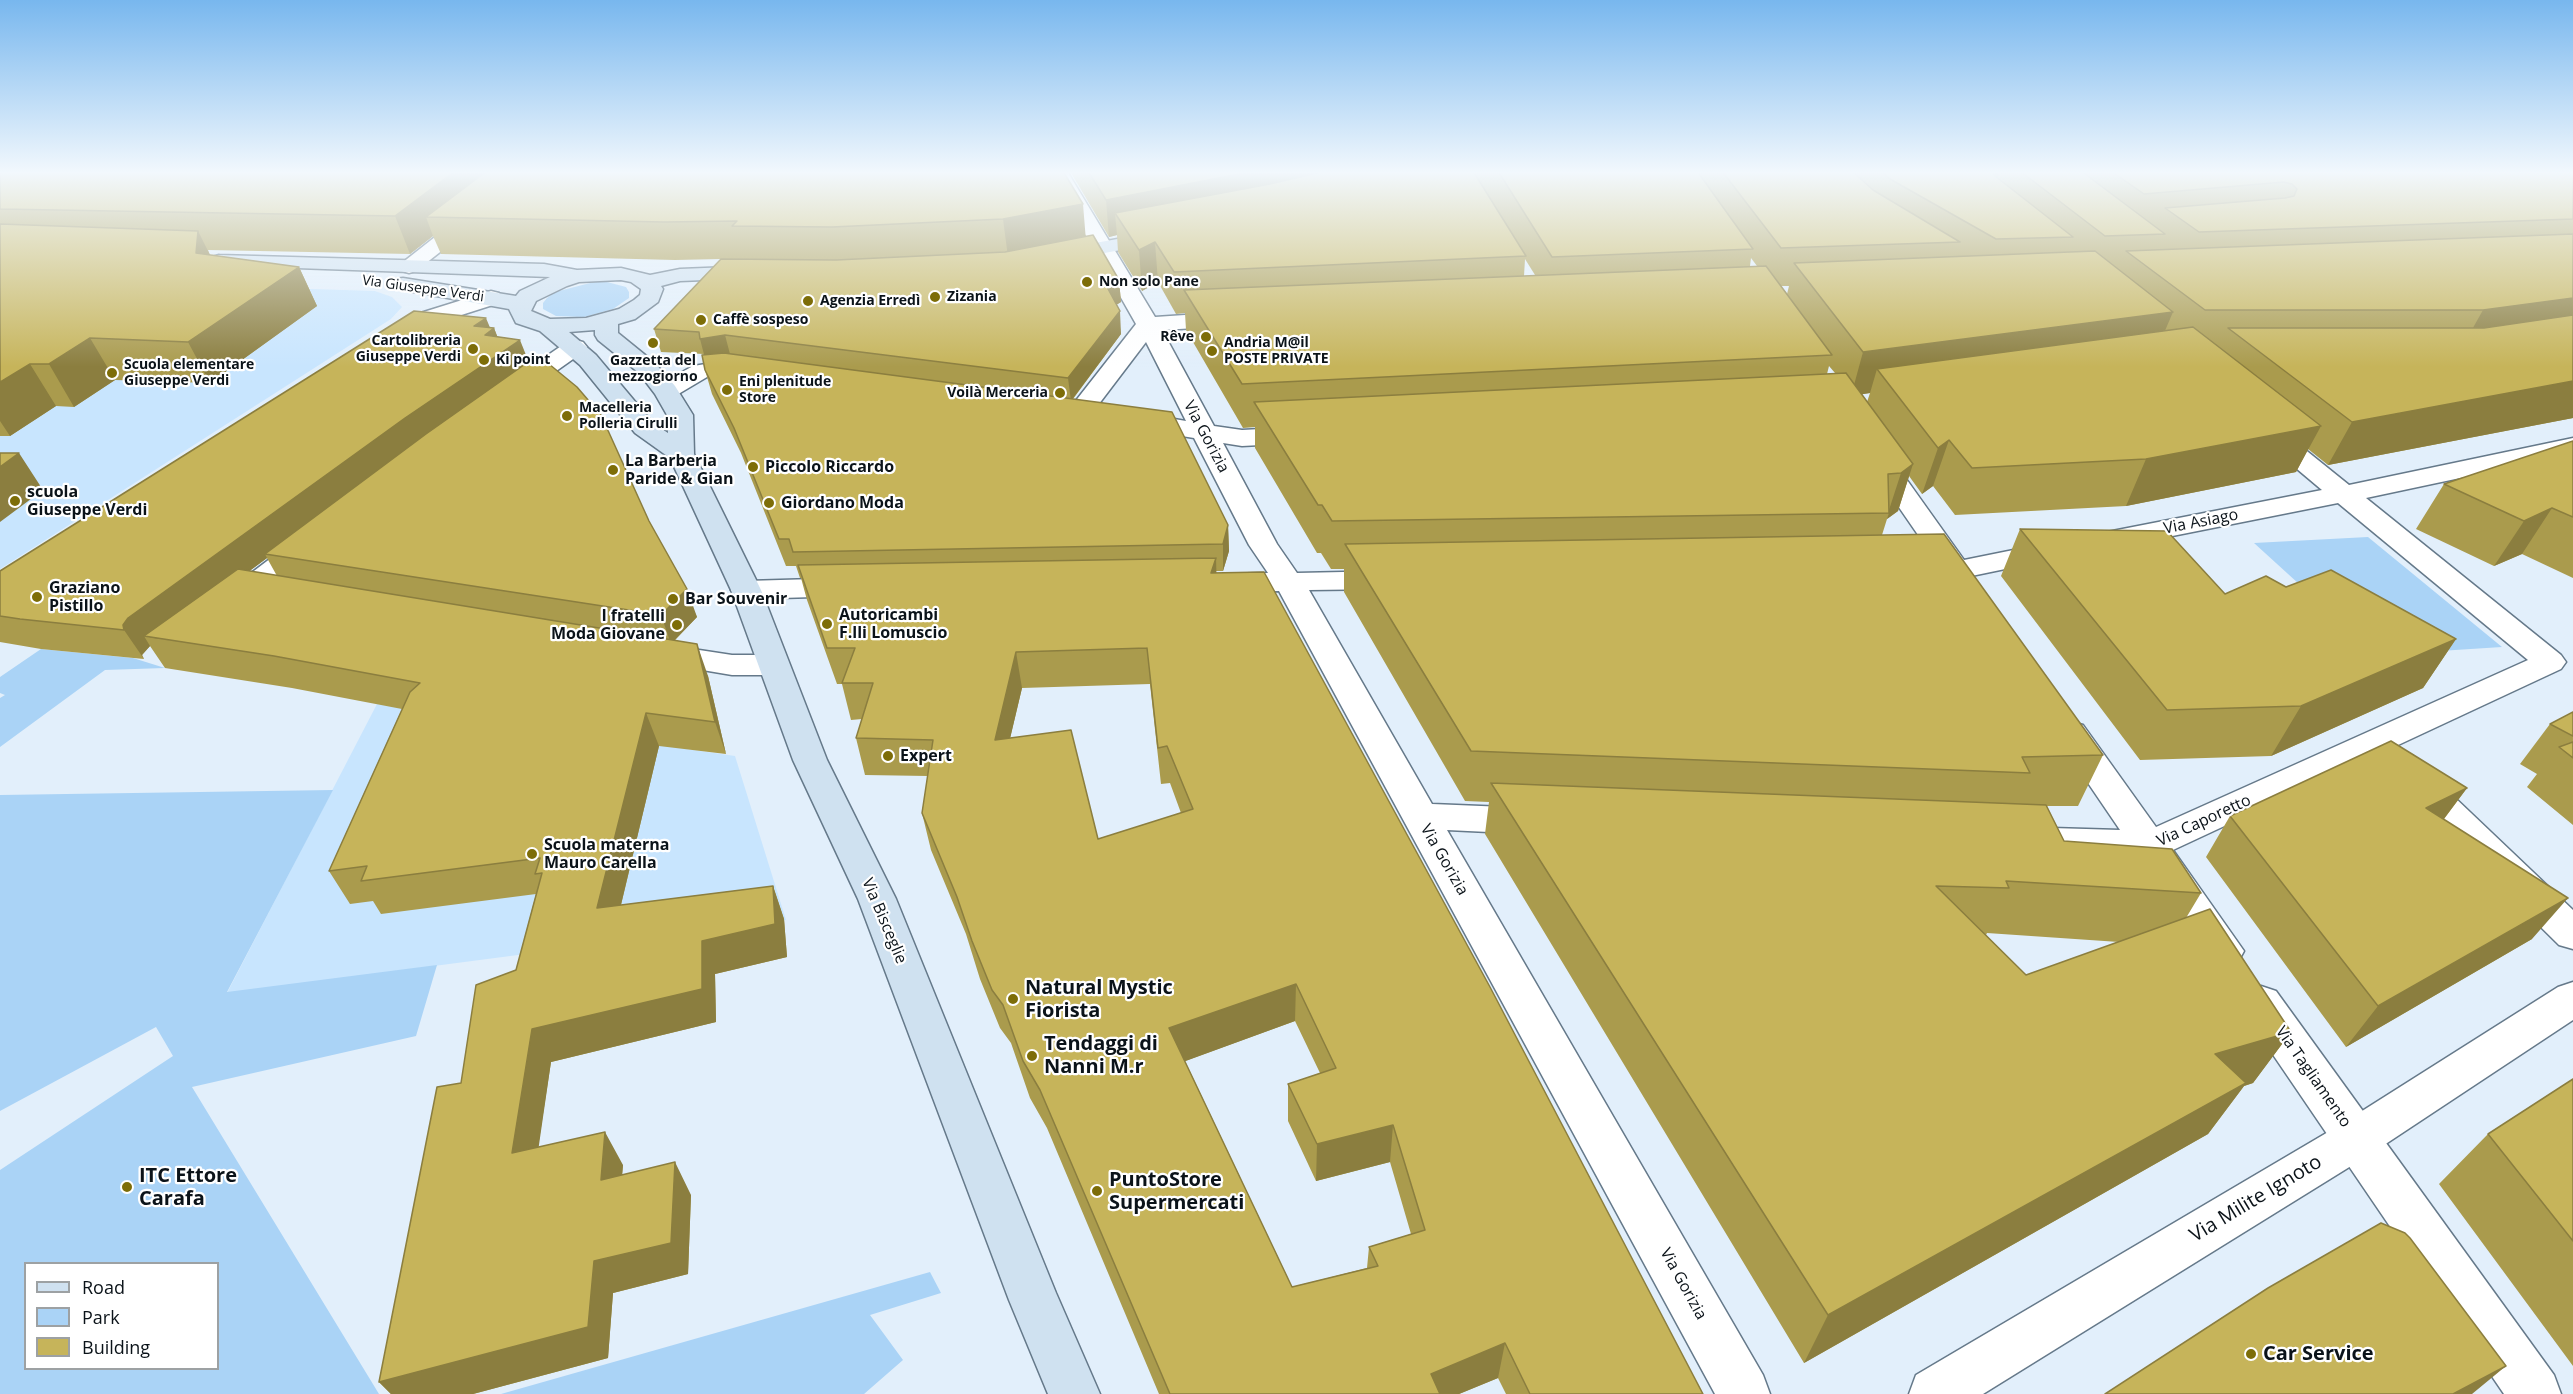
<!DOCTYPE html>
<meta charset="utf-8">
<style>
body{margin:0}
#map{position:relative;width:2573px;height:1394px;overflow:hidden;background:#e2effb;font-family:"Open Sans",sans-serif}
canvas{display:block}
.legend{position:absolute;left:24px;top:1262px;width:195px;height:108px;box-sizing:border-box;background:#fff;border:2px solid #9da1a3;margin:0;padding:8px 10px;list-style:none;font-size:18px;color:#0b1319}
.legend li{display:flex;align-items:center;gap:12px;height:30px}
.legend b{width:30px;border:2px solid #9da1a3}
</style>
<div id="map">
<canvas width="2573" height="1394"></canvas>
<ul class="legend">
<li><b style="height:8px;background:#cfe1f0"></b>Road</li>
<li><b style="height:16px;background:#aad3f6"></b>Park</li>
<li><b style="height:16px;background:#c6b45a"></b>Building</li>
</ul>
</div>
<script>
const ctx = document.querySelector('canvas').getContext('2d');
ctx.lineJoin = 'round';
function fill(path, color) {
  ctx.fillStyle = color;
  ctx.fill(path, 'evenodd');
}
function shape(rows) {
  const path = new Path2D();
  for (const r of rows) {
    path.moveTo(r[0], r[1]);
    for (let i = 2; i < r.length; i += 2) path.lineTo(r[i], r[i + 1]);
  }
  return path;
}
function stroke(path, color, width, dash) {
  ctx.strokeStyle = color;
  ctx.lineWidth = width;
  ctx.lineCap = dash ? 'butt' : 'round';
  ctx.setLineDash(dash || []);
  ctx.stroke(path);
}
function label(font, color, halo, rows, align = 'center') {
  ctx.font = font + ' "Open Sans",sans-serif';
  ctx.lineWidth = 4.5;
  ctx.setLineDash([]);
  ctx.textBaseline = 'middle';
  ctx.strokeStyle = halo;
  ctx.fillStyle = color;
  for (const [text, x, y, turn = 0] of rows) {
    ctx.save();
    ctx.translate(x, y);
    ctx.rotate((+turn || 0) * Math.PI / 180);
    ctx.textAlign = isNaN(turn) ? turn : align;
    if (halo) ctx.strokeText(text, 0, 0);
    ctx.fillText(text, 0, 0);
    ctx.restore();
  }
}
const built = shape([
 [0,279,375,291,392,297,402,307,391,319,0,569],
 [377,704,735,756,786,920,227,993]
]);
const green = shape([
 [594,282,607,282,626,287,629,292,629,298,613,309,584,317,556,316,543,309,543,303,547,298,555,292],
 [2368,537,2502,647,2377,655,2254,543],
 [41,649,133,658,165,668,105,670,0,747,0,698,5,695,0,693,0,677],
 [333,790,227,992,437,965,416,1036,192,1087,379,1394,0,1394,0,1170,173,1056,156,1027,0,1111,0,795],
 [26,1264,218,1264,218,1368,26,1368],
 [930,1272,941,1293,870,1315,903,1360,864,1394,501,1394]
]);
const minor = shape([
 [515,171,535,171,520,189,416,271,409,273,402,271,398,267,402,263,506,181,515,171],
 [1049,171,1067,171,1155,317,1230,312,1238,314,1241,319,1238,324,1230,326,1162,330,1214,426,1242,430,1299,427,1308,430,1312,435,1308,440,1299,443,1242,446,1223,443,1277,544,1297,573,1389,571,1400,574,1404,580,1400,586,1389,589,1309,590,1432,804,1530,808,1543,812,1548,821,1543,830,1530,834,1447,830,1763,1375,1770,1394,1715,1394,1279,591,1225,592,1214,589,1210,583,1214,577,1225,574,1268,573,1249,545,1194,438,1133,428,1124,425,1120,420,1124,415,1133,412,1186,421,1146,342,1089,417,1080,420,1071,417,1067,412,1136,324,1049,171],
 [491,291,499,293,502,298,499,303,430,325,411,337,403,339,395,337,392,332,395,327,414,315,491,291],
 [575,340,583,342,587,347,583,352,521,396,512,398,503,396,500,391,503,386,567,342,575,340],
 [731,360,757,365,761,370,757,375,749,377,731,374,707,377,675,396,666,398,657,396,654,391,657,386,693,366,731,360],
 [2268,424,2277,427,2349,485,2573,438,2573,454,2366,498,2561,655,2566,662,2561,669,2173,850,2244,951,2238,962,2224,967,2210,962,2139,858,2052,854,2039,850,2034,841,2039,832,2052,828,2120,830,2054,733,2059,725,2071,722,2083,725,2156,827,2528,660,2338,503,2112,548,2102,545,2098,539,2102,533,2322,490,2259,437,2255,432,2259,427,2268,424],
 [1878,450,1887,452,1964,560,2053,542,2063,545,2067,551,2063,557,1957,579,1923,579,1913,576,1908,570,1913,564,1936,561,1865,458,1869,452,1878,450],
 [310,533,320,536,324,542,320,548,243,608,232,611,221,608,217,602,221,596,300,536,310,533],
 [849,578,860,581,864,587,860,593,849,596,746,599,735,596,731,590,735,584,746,581,849,578],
 [660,644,732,655,773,655,784,658,789,665,784,672,773,675,732,675,649,661,644,654,649,647,660,644],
 [2417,771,2430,774,2573,910,2573,949,2559,945,2404,792,2399,783,2404,774,2417,771],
 [2261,986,2276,991,2554,1375,2561,1394,2504,1394,2246,1015,2240,1003,2246,991,2261,986]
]);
const tertiary = shape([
 [2573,982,2573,1020,2372,1153,1983,1394,1909,1394,1916,1375,2340,1125,2558,987,2573,982]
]);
const secondary = shape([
 [1162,231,1169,233,1172,237,1169,241,1056,262,1049,260,1046,256,1049,252,1056,250,1162,231],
 [219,255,544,264,577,270,621,268,650,275,680,269,754,266,761,268,765,272,761,276,754,278,680,281,661,286,663,289,658,302,635,319,618,324,618,333,655,363,675,386,693,415,694,454,761,590,827,760,896,899,1056,1293,1100,1394,1048,1394,1009,1300,858,899,793,760,731,590,670,458,635,433,580,365,540,331,516,323,509,309,403,290,395,289,392,284,395,279,403,278,516,296,520,291,550,277,212,265,209,261,212,257,219,255],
 [621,280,631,282,641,289,640,295,634,300,619,309,586,318,550,319,531,311,536,301,567,286,579,282,621,280],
 [595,330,595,335,598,340,639,373,655,394,667,415,668,433,653,423,596,355,569,332,595,330]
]);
const wall = shape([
 [0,171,1063,171,1086,237,1119,280,1121,302,1116,305,1121,334,1073,399,1228,525,1229,551,1223,571,1216,571,1216,572,1703,1394,1506,1394,1498,1378,1459,1394,1159,1394,1047,1128,1030,1098,1011,1043,1000,1028,980,979,966,934,931,850,922,813,928,776,865,775,856,738,862,719,851,720,842,684,837,684,807,600,801,578,800,578,796,566,786,566,741,453,712,394,705,370,704,354,661,352,654,329,721,259,675,260,441,254,433,236,410,254,208,250,210,255,299,267,317,306,210,383,115,380,74,407,56,406,10,436,0,436],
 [1150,684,1161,784,1170,783,1181,813,1098,839,1010,738,1022,688],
 [1295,1021,1320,1073,1288,1084,1288,1121,1316,1181,1390,1162,1411,1234,1369,1247,1367,1268,1292,1287,1185,1061],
 [1070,171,2573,171,2573,418,2328,465,2308,449,2296,472,2126,506,1955,515,1933,486,1922,494,1909,476,1898,511,1887,519,1882,535,2103,755,2078,806,2047,806,2064,841,2201,893,2186,918,2291,1032,2253,1083,2244,1086,2208,1134,1804,1363,1485,834,1489,802,1465,801,1344,592,1344,569,1331,569,1321,553,1317,553,1255,448,1255,427,1243,428,1186,330,1185,313,1176,314,1158,282,1142,291,1118,252,1117,235,1109,237],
 [1751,258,1757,266,1750,266],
 [1525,259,1535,275,1524,276],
 [1781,286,1789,286,1787,294],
 [1829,366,1835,373,1827,374],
 [1870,393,1867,402,1862,394],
 [1987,933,2119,942,2026,975,1986,935],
 [490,328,494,328,497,336,529,362,649,521,697,617,675,640,708,676,726,754,659,746,621,905,773,886,784,919,787,957,715,974,716,1022,551,1062,538,1147,623,1165,622,1175,691,1195,688,1274,613,1293,608,1358,473,1394,391,1394,379,1382,461,1083,516,970,536,894,381,914,373,901,350,904,329,871,402,709,292,688,165,668,150,646,142,655,144,659,41,649,0,642,0,571],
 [267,558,277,576,249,571],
 [2573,441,2573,578,2522,554,2494,566,2416,529,2444,484],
 [2020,529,2225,594,2286,587,2456,639,2423,688,2271,756,2140,760,2001,576],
 [2573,712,2573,825,2527,787,2537,774,2520,764,2550,724],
 [2467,788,2444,819,2532,939,2346,1047,2206,857,2230,816],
 [2573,1079,2573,1366,2439,1184,2488,1134]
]);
const shadedWall = shape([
 [455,171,496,171,426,217,433,236,410,254,395,216],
 [1254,171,1403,171,1115,213,1117,235,1109,237,1106,200],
 [1991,171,2000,171,1991,199],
 [1083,204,1086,241,1008,257,1003,219],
 [198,231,217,269,196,253],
 [1155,242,1158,282,1142,291,1139,250],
 [299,267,317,306,210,383,188,342],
 [1119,280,1121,302,1109,309,1107,287],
 [2573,298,2573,321,2460,351,2483,310],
 [1120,311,1121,334,1071,401,1068,378],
 [2173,312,2155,354,1877,369,1870,393,1851,396,1863,352],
 [486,318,491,330,494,328,503,351,520,340,530,365,265,554,267,558,159,639,144,636,150,646,142,655,144,659,124,630,123,625,128,618,474,326],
 [725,335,731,358,706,362,700,339],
 [90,338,115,380,74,407,49,364],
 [30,364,56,406,10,436,0,421,0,382],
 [2573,381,2573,418,2328,465,2352,422],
 [2321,426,2296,472,2126,506,2146,459],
 [1949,440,1933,486,1922,494,1938,448],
 [19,453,43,490,0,522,0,460],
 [1913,464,1898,511,1887,519,1889,513,1888,513,1901,473],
 [2552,508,2522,554,2494,566,2524,521],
 [1228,525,1229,551,1223,571,1223,544],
 [1216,558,1217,593,1211,573],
 [687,589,697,617,671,644,661,615],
 [2456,639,2423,688,2271,756,2301,706],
 [697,644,708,676,726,754,715,722],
 [1016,652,1022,688,1001,777,995,740],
 [646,713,659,746,612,942,597,908],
 [2467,788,2437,828,2426,808],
 [773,886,784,919,787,957,715,974,716,1022,551,1062,533,1186,512,1153,532,1029,702,941],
 [2568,898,2532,939,2346,1047,2378,1006],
 [1296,984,1295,1021,1172,1066,1169,1028],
 [2291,1032,2253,1083,2244,1086,2208,1134,1804,1363,1828,1315,2215,1054],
 [1393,1125,1390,1162,1316,1181,1317,1144],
 [605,1132,623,1165,619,1212,601,1180],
 [675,1162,691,1195,688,1274,613,1293,608,1358,473,1394,391,1394,379,1382,594,1261],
 [1505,1343,1498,1378,1459,1394,1428,1394,1431,1374],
 [2506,1366,2472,1394,2453,1394]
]);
const building = shape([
 [0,171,455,171,395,216,0,209,0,171],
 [487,171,1063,171,1083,204,1003,219,832,227,732,226,737,221,664,222,426,217,487,171],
 [1088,171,1254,171,1106,200,1088,171],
 [1326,171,1473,171,1526,256,1174,272,1155,242,1139,250,1115,213,1270,184,1326,171],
 [1498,171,1697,171,1753,249,1552,257,1498,171],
 [1722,171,1852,171,1873,190,1960,242,1781,248,1722,171],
 [1881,171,1992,171,1995,176,2073,237,1996,239,1890,179,1881,171],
 [2020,171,2081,171,2165,234,2105,236,2020,171],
 [2111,171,2573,171,2573,219,2199,232,2165,208,2285,198,2294,196,2297,189,2292,184,2284,182,2144,194,2111,171],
 [0,224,198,231,196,253,299,267,188,342,90,338,49,364,30,364,0,382,0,224],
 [2573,234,2573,298,2483,310,2205,310,2126,251,2573,234],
 [1093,235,1119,280,1107,287,1120,311,1068,378,725,335,700,339,699,332,654,329,721,259,836,260,1005,252,1093,235],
 [2095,251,2173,312,1863,352,1794,263,2095,251],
 [1766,266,1832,355,1242,384,1184,290,1766,266],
 [414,311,486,318,474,326,494,328,485,335,520,340,405,418,128,618,123,625,124,630,20,619,0,616,0,571,414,311],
 [2573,315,2573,381,2352,422,2228,328,2484,328,2573,315],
 [2193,327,2321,426,2146,459,1972,468,1949,440,1938,448,1877,369,2193,327],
 [724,353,1172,412,1228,525,1223,544,793,552,789,539,779,539,734,428,705,370,702,355,724,353],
 [538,355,577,387,601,415,649,521,687,589,661,615,265,554,426,434,538,355],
 [1846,373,1913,464,1901,473,1888,474,1889,513,1332,521,1322,505,1318,505,1254,402,1846,373],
 [2573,441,2573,517,2552,508,2524,521,2444,484,2573,441],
 [0,453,19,453,0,467,0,453],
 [2020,529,2167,531,2225,594,2266,576,2286,587,2331,570,2456,639,2301,706,2167,710,2020,529],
 [1944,534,2103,755,2022,757,2030,773,1471,751,1345,544,1944,534],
 [1216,558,1211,573,1264,572,1490,987,1703,1394,1530,1394,1505,1343,1431,1374,1440,1394,1170,1394,1040,1090,1023,1061,1003,1005,992,990,972,941,957,897,922,813,933,740,856,738,873,683,842,683,855,648,827,648,798,565,1216,558],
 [1147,648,1158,748,1167,746,1193,809,1098,839,1071,730,995,740,1016,652,1147,648],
 [1296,984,1336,1068,1288,1084,1317,1144,1393,1125,1425,1230,1369,1247,1378,1266,1292,1287,1169,1028,1296,984],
 [238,569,697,644,715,722,646,713,597,908,773,886,775,924,702,941,702,989,532,1029,512,1153,605,1132,601,1180,675,1162,671,1243,594,1261,588,1327,379,1382,437,1087,461,1083,476,985,516,970,542,873,535,874,540,858,361,881,367,866,329,871,410,692,420,683,274,656,144,636,238,569],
 [2573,712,2573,736,2550,724,2573,712],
 [2391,741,2467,788,2426,808,2568,898,2378,1006,2230,816,2391,741],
 [2573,742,2573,758,2559,747,2573,742],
 [1491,783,2046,805,2064,841,2172,849,2201,893,2006,881,2009,888,1936,886,2026,975,2210,909,2291,1032,2215,1054,2246,1083,1828,1315,1491,783],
 [2573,1079,2573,1241,2488,1134,2573,1079],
 [2381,1223,2405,1233,2410,1238,2506,1366,2453,1394,2105,1394,2268,1288,2381,1223]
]);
const markers = [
 [1087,282,6,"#7d6d08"],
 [935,297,6,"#7d6d08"],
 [808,301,6,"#7d6d08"],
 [701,320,6,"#7d6d08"],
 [1206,337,6,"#7d6d08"],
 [653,343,6,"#7d6d08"],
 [473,349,6,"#7d6d08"],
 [1212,351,6,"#7d6d08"],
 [484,360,6,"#7d6d08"],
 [112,373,6,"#7d6d08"],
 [727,390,6,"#7d6d08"],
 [1060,393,6,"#7d6d08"],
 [567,416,6,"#7d6d08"],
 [753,467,6,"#7d6d08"],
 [613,470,6,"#7d6d08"],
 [15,501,6,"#7d6d08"],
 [769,503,6,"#7d6d08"],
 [37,597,6,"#7d6d08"],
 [673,599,6,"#7d6d08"],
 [827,624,6,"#7d6d08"],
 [677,625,6,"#7d6d08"],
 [888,756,6,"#7d6d08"],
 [532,854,6,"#7d6d08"],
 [1013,999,6,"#7d6d08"],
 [1032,1056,6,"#7d6d08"],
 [127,1187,6,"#7d6d08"],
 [1097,1191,6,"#7d6d08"],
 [2251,1354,6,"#7d6d08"]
];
const farPoinames = [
 ["Non solo Pane",1099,282],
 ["Zizania",947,297],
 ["Agenzia Erredì",820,301],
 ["Caffè sospeso",713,320],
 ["Rêve",1194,337,"right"],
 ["Cartolibreria",461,341,"right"],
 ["Giuseppe Verdi",461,357,"right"],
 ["Andria M@il",1224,343],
 ["POSTE PRIVATE",1224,359],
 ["Ki point",496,360],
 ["Gazzetta del",653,361,"center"],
 ["mezzogiorno",653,377,"center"],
 ["Scuola elementare",124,365],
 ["Giuseppe Verdi",124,381],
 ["Eni plenitude",739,382],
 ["Store",739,398],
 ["Voilà Merceria",1048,393,"right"],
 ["Macelleria",579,408],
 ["Polleria Cirulli",579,424]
];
const farStreetnames = [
 ["Via Giuseppe Verdi",423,289,8]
];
const streetNames = [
 ["Via Gorizia",1206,437,62],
 ["Via Asiago",2201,522,-11],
 ["Via Caporetto",2204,821,-25],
 ["Via Gorizia",1444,860,60],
 ["Via Bisceglie",884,921,67],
 ["Via Tagliamento",2313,1077,55],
 ["Via Gorizia",1683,1284,61]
];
const poiNames = [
 ["La Barberia",625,461],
 ["Paride & Gian",625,479],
 ["Piccolo Riccardo",765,467],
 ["scuola",27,492],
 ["Giuseppe Verdi",27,510],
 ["Giordano Moda",781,503],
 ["Graziano",49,588],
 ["Pistillo",49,606],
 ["Bar Souvenir",685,599],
 ["Autoricambi",839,615],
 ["F.lli Lomuscio",839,633],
 ["I fratelli",665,616,"right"],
 ["Moda Giovane",665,634,"right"],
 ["Expert",900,756],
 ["Scuola materna",544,845],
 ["Mauro Carella",544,863]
];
const nearPoinames = [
 ["Natural Mystic",1025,988],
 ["Fiorista",1025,1011],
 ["Tendaggi di",1044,1044],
 ["Nanni M.r",1044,1067],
 ["ITC Ettore",139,1176],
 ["Carafa",139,1199],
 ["PuntoStore",1109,1180],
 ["Supermercati",1109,1203],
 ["Car Service",2263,1354]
];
const nearStreetnames = [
 ["Via Milite Ignoto",2256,1199,-31]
];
fill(built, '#c8e5fe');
fill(green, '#aad3f6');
stroke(minor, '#65798a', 3);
stroke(tertiary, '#65798a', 3);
stroke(secondary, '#65798a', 3);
fill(minor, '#fff');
fill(tertiary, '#fff');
fill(secondary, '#cfe1f0');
fill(wall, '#aa9b4d');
fill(shadedWall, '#8b7e3f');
fill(building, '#c6b45a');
stroke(building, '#8b7e3f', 1.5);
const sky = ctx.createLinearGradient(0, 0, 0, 367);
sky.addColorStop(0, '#78b7ee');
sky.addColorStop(0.47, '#f2f8fd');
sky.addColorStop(1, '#f2f8fd00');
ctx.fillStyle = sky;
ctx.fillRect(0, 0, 2573, 367);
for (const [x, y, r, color] of markers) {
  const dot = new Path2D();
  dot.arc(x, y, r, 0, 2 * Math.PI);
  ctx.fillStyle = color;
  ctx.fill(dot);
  stroke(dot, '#fff', 2);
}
label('bold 14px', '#0b1319', '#fff', farPoinames, 'left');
label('14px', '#0b1319', '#fff', farStreetnames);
label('16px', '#0b1319', '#fff', streetNames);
label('bold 16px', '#0b1319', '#fff', poiNames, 'left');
label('bold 20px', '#0b1319', '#fff', nearPoinames, 'left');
label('20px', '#0b1319', '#fff', nearStreetnames);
</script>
